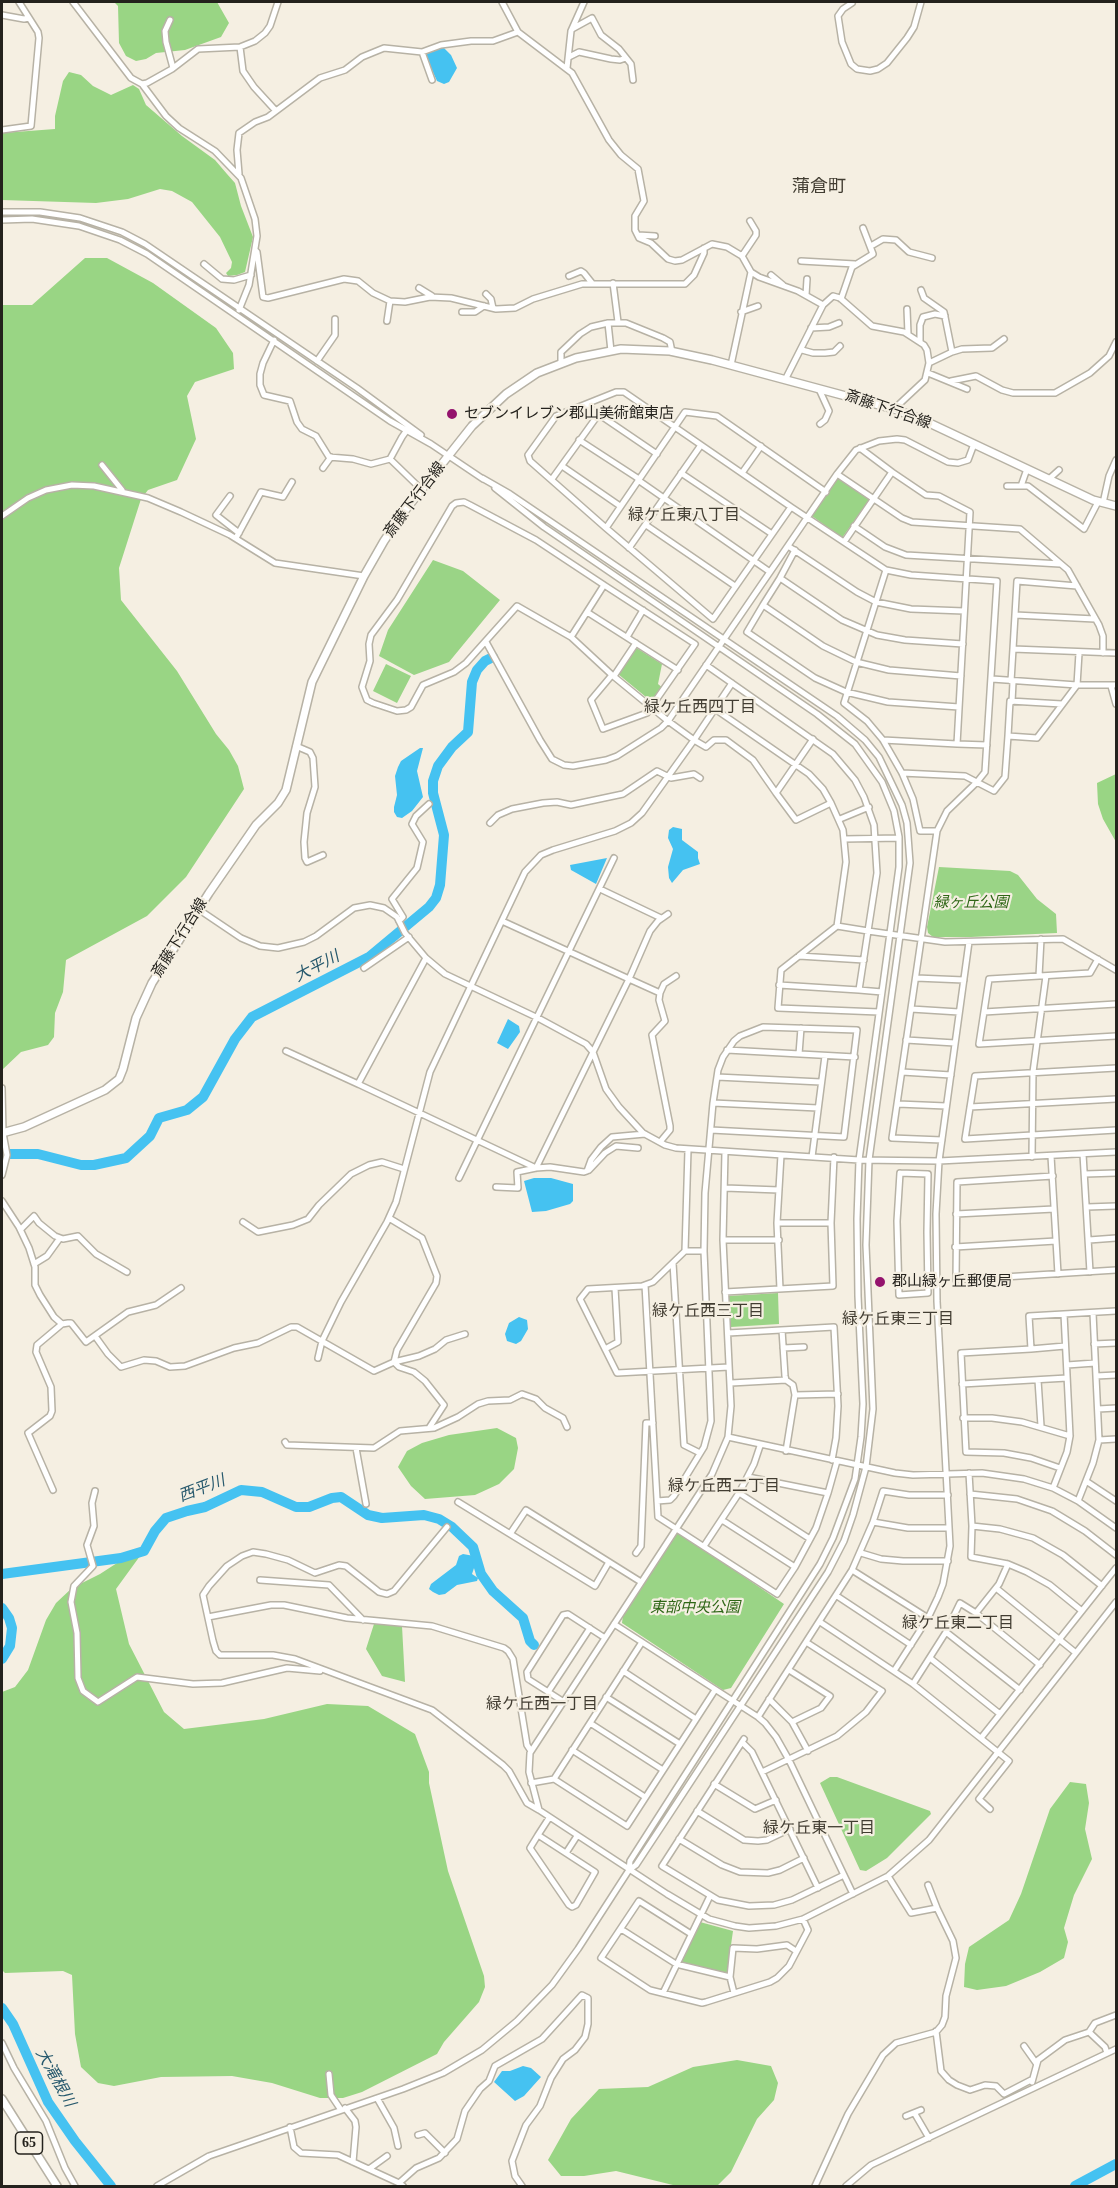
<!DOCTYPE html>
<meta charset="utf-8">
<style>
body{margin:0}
#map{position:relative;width:1118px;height:2188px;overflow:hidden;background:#f5efe2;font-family:"Times New Roman",serif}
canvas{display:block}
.frame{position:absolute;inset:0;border:3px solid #24221d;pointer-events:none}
</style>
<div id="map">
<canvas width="1118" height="2188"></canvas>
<div class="frame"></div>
</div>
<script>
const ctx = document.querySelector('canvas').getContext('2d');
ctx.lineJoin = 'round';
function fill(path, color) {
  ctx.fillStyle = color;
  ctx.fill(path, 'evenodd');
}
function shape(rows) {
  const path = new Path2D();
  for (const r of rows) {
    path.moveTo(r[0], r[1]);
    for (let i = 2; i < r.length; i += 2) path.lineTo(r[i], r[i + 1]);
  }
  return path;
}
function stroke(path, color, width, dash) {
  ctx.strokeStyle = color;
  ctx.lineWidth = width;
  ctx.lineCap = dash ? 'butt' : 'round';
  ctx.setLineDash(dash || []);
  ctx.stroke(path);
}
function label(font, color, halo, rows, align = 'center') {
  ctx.font = font + ' "Times New Roman","Noto Sans JP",serif';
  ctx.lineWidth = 4.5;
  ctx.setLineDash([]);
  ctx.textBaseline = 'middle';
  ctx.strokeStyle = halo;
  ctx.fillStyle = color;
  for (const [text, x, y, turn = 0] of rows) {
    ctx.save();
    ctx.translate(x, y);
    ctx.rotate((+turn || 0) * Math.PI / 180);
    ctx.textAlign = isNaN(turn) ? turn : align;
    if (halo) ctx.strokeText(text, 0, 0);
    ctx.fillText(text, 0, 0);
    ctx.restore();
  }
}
const green = shape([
 [838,478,870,499,842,538,812,516],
 [433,560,463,571,500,600,449,662,414,675,379,656,388,630],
 [635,647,662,664,658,684,664,689,652,702,618,674],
 [386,664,411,676,397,703,373,691],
 [939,867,1010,871,1018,875,1037,899,1056,914,1057,933,971,937,933,937,928,933,927,927],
 [778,1293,779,1324,731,1327,728,1296],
 [677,1531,784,1604,731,1688,723,1690,622,1623,623,1615],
 [374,1624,402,1626,405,1682,382,1676,366,1649],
 [830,1777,837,1777,930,1811,931,1814,887,1858,866,1871,860,1870,820,1783],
 [700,1922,733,1931,727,1973,680,1962]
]);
const forest = shape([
 [114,2,217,2,229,23,221,37,185,50,156,53,146,59,136,61,126,56,119,43,118,6],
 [69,72,81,75,93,86,111,95,133,85,139,89,146,105,182,136,215,160,227,174,235,183,241,206,253,237,245,272,237,275,228,276,226,273,231,268,232,262,220,237,192,202,172,191,160,189,128,199,96,203,2,200,2,133,55,129,55,116,63,81],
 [85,258,107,258,153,283,216,328,233,353,234,369,195,382,187,396,196,439,177,480,148,490,141,499,119,568,121,600,177,671,216,734,229,750,238,766,244,789,186,877,147,916,66,960,63,992,55,1013,54,1037,48,1045,21,1052,2,1070,2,305,32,305],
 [1116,774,1116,842,1103,819,1098,804,1097,783],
 [497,1428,516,1438,518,1448,514,1469,499,1484,475,1495,425,1499,411,1486,398,1467,407,1451,422,1443,449,1435],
 [134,1552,140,1556,116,1589,129,1644,164,1712,184,1729,264,1719,327,1704,368,1706,415,1734,429,1772,429,1783,448,1871,484,1976,485,1987,479,2002,444,2042,437,2054,362,2092,343,2098,320,2098,272,2083,232,2076,161,2077,114,2086,98,2083,81,2067,75,2034,72,1975,63,1971,5,1973,2,1970,2,1692,15,1687,28,1670,46,1620,56,1603,72,1588,100,1574],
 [1070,1782,1086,1784,1089,1803,1085,1829,1092,1859,1074,1895,1064,1928,1068,1942,1064,1958,1040,1972,1006,1986,977,1990,964,1987,965,1964,969,1947,1009,1920,1021,1894,1050,1809],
 [737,2060,771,2066,778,2083,774,2100,757,2119,731,2172,717,2186,677,2186,616,2171,584,2176,561,2176,548,2160,571,2119,599,2089,648,2087,693,2067]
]);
const water = shape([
 [440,48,444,48,451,55,457,68,449,82,444,84,437,81,427,59,427,53],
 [420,748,423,748,417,771,423,797,412,811,402,818,397,817,394,812,394,807,397,795,395,776,398,767,401,761],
 [673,827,682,829,682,840,698,852,698,858,700,864,683,870,672,883,669,878,668,867,673,849,668,838,669,830],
 [607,858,596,884,571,870,570,865],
 [508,1019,519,1026,520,1032,508,1049,497,1043],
 [534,1178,551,1178,573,1184,573,1201,570,1204,546,1211,532,1212,524,1181],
 [519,1317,527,1320,528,1329,521,1341,516,1344,507,1341,505,1334,509,1323],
 [463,1554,474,1556,476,1562,472,1574,478,1578,477,1581,457,1585,445,1594,439,1595,433,1592,429,1589,431,1584,456,1565,459,1556],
 [523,2066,531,2068,541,2077,524,2096,515,2101,494,2082,502,2071,510,2071]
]);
const river = shape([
 [2,1154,38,1154,81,1165,94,1165,126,1158,150,1136,159,1118,187,1110,203,1097,235,1039,252,1017,369,957,429,907,436,898,440,885,444,835,433,793,433,781,438,766,452,747,468,732,472,682,477,670,485,661,493,657],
 [2,1574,121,1558,144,1551,155,1531,166,1518,187,1511,205,1507,241,1490,262,1492,296,1507,309,1507,332,1498,341,1497,368,1515,382,1518,424,1515,439,1519,452,1527,473,1547,481,1574,493,1591,523,1618,530,1641,534,1645],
 [2,1608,9,1618,12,1628,10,1646,2,1659],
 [2,2008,13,2024,48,2102,75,2141,111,2186],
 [1075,2186,1116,2164]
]);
const minor = shape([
 [73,2,131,78,142,84,147,83,172,69,198,49,240,47,255,41,265,33,270,26,278,2],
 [502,2,518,32],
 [852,3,843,9,838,16,842,42,851,64,857,69,870,71,878,69,887,63,907,38,914,27,921,2],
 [2,15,24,19,29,18],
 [170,20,165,31,166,42,173,68],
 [572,29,592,18,601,35,619,49,631,64,633,80],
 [240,47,243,71,254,87,276,111],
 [422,52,432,80],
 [569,57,579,52,611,59,620,60,626,58],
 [567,68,571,31,584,2],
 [142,84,166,116,179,128,215,151,241,178,255,219,257,236,249,285,239,310],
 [2,130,31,126,39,38,38,32,19,2],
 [239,174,237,150,239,133,255,122,268,117,320,78,345,70,362,57,384,48,422,52,441,45,471,41,493,41,518,32,572,73,609,140,621,155,638,169,644,201,635,216,635,230,639,238,651,243,668,259,675,261,682,260,712,244,727,247,742,256,751,272,759,277,798,291,823,305,786,378],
 [2,212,40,212,80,218,122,232,145,244,357,388,421,435],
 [2,220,32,219,79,226,120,240,147,254,390,421,431,444,483,479],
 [638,235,655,236],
 [871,246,883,239,896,240,909,252,932,258],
 [255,250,257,252,263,297,268,298,344,279,358,281,373,293,390,301,405,302,430,297,451,298,496,309,515,308,533,299,582,284,685,284,694,275,704,253,704,248],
 [742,256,756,235,756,231,750,221],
 [801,261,855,264],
 [204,264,222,279,234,280,251,275],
 [771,275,783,285],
 [569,276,581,271,584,273,592,283],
 [613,283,618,322],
 [419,288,432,296],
 [921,290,924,298,944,312,952,352,929,363],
 [486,294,491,299,493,308],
 [806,295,807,279],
 [841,299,852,267,873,254,863,228],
 [823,305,833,296,840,298,872,326,904,332,924,345,927,350,929,363,925,380,894,409],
 [907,309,908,334],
 [462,312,475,312,484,306],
 [741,312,758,306],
 [387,321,390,301],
 [608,323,611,351],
 [811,328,829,327,839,323],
 [274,340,263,363,260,374,260,385,264,395,290,401,297,422,302,429,316,436,329,457,353,459,371,464,390,459,421,489],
 [920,341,920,325,923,317,935,314,945,316],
 [802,350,813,353,825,353,834,352,840,346],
 [952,352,962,349,992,348,1004,339],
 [317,361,335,335,335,319],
 [561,362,561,352,580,334,591,327,608,323,626,323,663,338,670,342,672,352],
 [731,365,751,272],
 [928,373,967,389],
 [951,381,976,376,1002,390,1013,393,1055,393,1090,373,1109,356,1116,342],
 [819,389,829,411,825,420,820,424],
 [585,405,657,454],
 [579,440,639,479],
 [860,448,892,472],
 [390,459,402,437,407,430],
 [102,465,122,490],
 [562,466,620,506],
 [323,468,331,457],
 [681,473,772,534],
 [742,473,761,446],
 [837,474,856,450,879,441,897,439,905,440,948,462,958,463,968,460,974,444],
 [552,479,598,415],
 [1049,479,1059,470],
 [638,480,770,572],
 [1007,486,1028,486,1084,529,1098,502],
 [1021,486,1027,469],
 [495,488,544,527,817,714,855,744,882,782,894,811,899,837,899,867,859,1160,857,1219,858,1296,863,1404,861,1437,855,1479,833,1538,820,1564,630,1861,629,1870],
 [230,496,216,515,239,533],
 [1103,503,1109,476,1116,460],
 [791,507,624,392,616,392,556,416,528,455,530,461,606,528,713,619,791,507,886,570,911,575,997,581,985,772,977,782,947,811,937,831,892,1138,942,1140],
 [2,516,28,498,46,490,72,485,94,486,148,498,181,512,230,535,275,563,364,576],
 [646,525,735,586],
 [854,526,885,547,906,555,1060,564],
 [606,528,685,412,717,416,826,492],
 [236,538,261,492,283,497,292,482],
 [844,542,892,472,926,495,939,496,970,512,957,744,883,740],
 [788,546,857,592,876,602,911,609,964,611],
 [629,548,701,445],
 [886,570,844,703,867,721,883,740,902,773,913,799,920,831,937,831],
 [780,578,795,550],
 [1077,586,1017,581,1013,649,1116,653],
 [763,605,780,578,842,620,877,635,905,640,963,644],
 [587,612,678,670],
 [1015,615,1095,619],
 [571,637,604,585,695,644,647,713,603,729,591,700,612,675],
 [627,637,643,610],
 [486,642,540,740,552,759,564,765,573,766,606,760,617,756,661,728,668,721,612,675,571,637,517,606,466,663,454,672,423,685,411,707,406,710,397,711,373,703,367,700,362,687,370,661,369,644,371,635,397,600,452,506,456,503,464,502,470,505,536,540,604,585],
 [706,665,833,754,855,780,864,797,874,825,877,873,868,931,837,926,781,970,778,1008,879,1012],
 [614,676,636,643],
 [992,679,1077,685,1116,685],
 [1011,681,1013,649],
 [732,683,694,740,706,747,714,740,726,740,753,760,776,793],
 [1111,686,1116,704],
 [1012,702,1013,682],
 [959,707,888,702,846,692,815,678,747,632,763,605,823,646,856,662,889,670,961,676],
 [715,709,809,774,823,789,831,803,843,830,846,862,837,926],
 [1008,736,1010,701,1062,704],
 [813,739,776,793,796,820,831,803],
 [957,744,987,745],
 [296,746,310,752,313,758,315,787,307,813,304,842,305,858,307,862,323,855],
 [902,773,965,776,994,791,1005,777,1008,736,1037,738,1077,685,1079,653],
 [840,819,869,807],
 [490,823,498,815,512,809,543,803,557,802,571,805,623,794,657,771,671,778,694,774,700,778],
 [844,839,899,838],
 [600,889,661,918],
 [198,909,241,938,260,946,278,948,304,942,316,936,354,908,370,905,384,908,397,917,405,933,426,958,445,974,538,1018,586,1044,593,1052,606,1089,619,1107,643,1133,665,1145,676,1148,859,1160,939,1161,1116,1152],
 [399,921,403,917,392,899,417,868,423,842,412,824,416,816,429,804],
 [799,956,864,960],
 [426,958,358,1084,536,1168,629,979,502,921],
 [1098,959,1090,973,989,979,979,1044,1116,1036],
 [364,968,409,937],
 [1039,976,1041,939],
 [916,978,964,980],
 [779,985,859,990,868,931,945,942,1063,939,1116,970],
 [859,990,882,992],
 [660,993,629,979,650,931,658,921,668,914],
 [911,1009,959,1012],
 [984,1012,1116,1004],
 [906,1040,955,1043],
 [727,1050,855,1057],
 [286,1051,358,1084],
 [799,1054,801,1028],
 [1116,1068,975,1076,965,1139,1116,1130],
 [902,1072,951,1075],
 [717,1077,821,1082],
 [2,1088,3,1133,7,1155,2,1175],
 [713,1103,818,1108],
 [898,1104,946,1106],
 [970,1107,1116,1099],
 [660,1142,670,1130,670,1126,652,1035,665,1021,659,1000,660,993,664,984,676,976],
 [725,1152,723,1240,731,1406,728,1437,712,1474,530,1753,529,1772,539,1810,667,1894,709,1919,735,1926,749,1928,776,1926,803,1919,888,1876,929,1840,1116,1602],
 [1083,1154,1090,1272],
 [1051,1156,1058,1274],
 [812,1157,825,1056],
 [1032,1157,1033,1072,1046,976],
 [589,1170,605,1153,616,1146,638,1148],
 [900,1173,928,1174,927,1232,928,1293,899,1295,897,1221,900,1173],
 [1085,1174,1116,1173],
 [1053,1176,957,1182,956,1280,1116,1270],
 [459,1178,614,858],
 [496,1187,518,1188,517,1172,536,1168,550,1167,584,1172,587,1171,591,1160,601,1147,612,1137,645,1134],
 [725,1188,779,1190],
 [2,1201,19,1227,29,1248,35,1267,35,1285,40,1295,54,1317,62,1324],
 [1087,1207,1116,1206],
 [956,1214,1054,1209],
 [243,1222,258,1232,293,1225,308,1219,319,1205,351,1174,369,1165,382,1162,404,1169],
 [777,1223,831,1223],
 [21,1229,34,1216,39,1223,55,1236,63,1239,78,1236,96,1254,127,1272],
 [723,1240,779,1240],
 [1089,1240,1116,1238],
 [955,1247,1056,1241],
 [685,1251,688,1150],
 [704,1251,685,1251,653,1282,642,1286,588,1289,580,1299,617,1373,729,1367],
 [673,1263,684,1445,700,1453],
 [34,1264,47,1256,60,1238],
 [645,1285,658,1517,777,1594,795,1567,816,1528,828,1493,837,1461],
 [780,1289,777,1223,781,1155],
 [725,1292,833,1286,831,1223,834,1157],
 [782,1330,785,1376,786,1380,793,1385,795,1395,786,1451],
 [728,1333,834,1327,838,1406,836,1438,832,1460],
 [95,1336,108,1354,121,1367,144,1360,156,1361,170,1367,185,1366,234,1348,258,1343,291,1327,297,1327,374,1371,394,1362,397,1350,436,1283,437,1276,422,1238,389,1218],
 [1094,1344,1116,1343],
 [783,1348,804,1347],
 [605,1349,618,1342,615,1288],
 [1031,1349,1065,1346],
 [318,1358,322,1341,341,1302,387,1222,396,1202,430,1072,525,872,541,855,553,850,615,831,631,823,642,813,694,740,668,721,837,474,902,518,912,522,1020,529,1068,570,1099,625,1103,636,1103,653],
 [394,1362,399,1367,414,1372,425,1381,444,1405,429,1428],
 [394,1362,419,1356,435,1349,446,1340,465,1334],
 [1067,1365,1095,1363],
 [1096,1376,1116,1375],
 [1038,1380,1041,1426],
 [731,1383,786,1380],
 [962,1384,1067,1378],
 [795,1395,838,1394],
 [1098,1409,1116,1408],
 [963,1418,992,1418,1022,1422,1070,1436],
 [728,1437,895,1473,913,1475,982,1473,1024,1479,1053,1488,1078,1501,1116,1528],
 [1099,1440,1116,1439],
 [285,1442,287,1445,374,1448,400,1431,434,1428,458,1417,478,1404,488,1401,510,1400,522,1394,536,1399,545,1408,563,1418,567,1427],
 [356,1448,366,1504],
 [1060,1468,1031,1458,1004,1453,966,1452,961,1353,1031,1349,1029,1316,1116,1311],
 [969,1473,972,1526,971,1557,1008,1564,1027,1572,1050,1585,1082,1611],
 [748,1477,828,1493],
 [1086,1481,1116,1501],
 [1053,1488,1067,1452,1070,1436,1064,1314],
 [53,1490,28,1433,50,1416,52,1411,51,1387,36,1352,37,1345,62,1324,68,1323,71,1323,86,1342,128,1312,156,1305,181,1288],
 [95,1491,92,1503,94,1526,87,1545,93,1566,74,1586,71,1602,77,1633,78,1678,83,1691,98,1702,137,1677,193,1684,222,1683,287,1668,320,1671],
 [739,1493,810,1539],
 [970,1494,1017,1499,1052,1511,1085,1531,1116,1555],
 [657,1501,670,1500,674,1496,704,1447,711,1421,704,1251,705,1193,713,1103,718,1070,723,1057,734,1041,740,1036,763,1027,857,1030,844,1137,711,1130],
 [1078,1501,1093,1463,1099,1440,1093,1313],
 [458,1502,595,1586,609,1562],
 [722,1520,795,1567],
 [873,1522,908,1528,949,1528],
 [972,1526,1000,1529,1033,1538,1063,1555,1102,1586],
 [447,1527,394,1591,387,1594,379,1592,346,1566,339,1565,315,1573,288,1560,266,1554,253,1552,242,1556,227,1566,209,1586,203,1595,213,1641,216,1651,220,1655,273,1655,295,1659,432,1710,503,1765,509,1771,527,1803,539,1810],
 [510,1534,526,1510,641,1582],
 [704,1546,739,1493,754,1464,760,1446],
 [636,1553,641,1546,646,1423,653,1423],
 [861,1553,881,1559,903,1561,948,1561],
 [852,1570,928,1618],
 [260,1580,329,1585,363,1620],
 [996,1588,1076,1653],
 [837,1596,911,1645],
 [976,1613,999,1584,1008,1564],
 [208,1617,271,1605,284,1605,347,1618,432,1626,504,1648,508,1651,513,1659,527,1745,531,1751],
 [820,1622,913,1684,1009,1761,979,1799,990,1809],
 [614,1624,758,1717,765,1723,776,1737,789,1760,853,1894],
 [946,1632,1020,1690],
 [930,1658,1000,1714],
 [789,1670,830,1696,821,1708,792,1722],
 [623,1671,696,1719],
 [894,1671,928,1618,938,1597,943,1584,950,1546,937,1301,936,1214,939,1161,969,942],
 [913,1684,946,1632,960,1603,976,1613,1040,1665],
 [548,1692,590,1628],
 [606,1697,680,1744],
 [769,1699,792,1722,808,1751],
 [564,1702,528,1679,527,1672,563,1615,568,1614,605,1638],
 [758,1717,852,1570,873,1522,883,1491,909,1495,948,1495],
 [590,1723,663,1770],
 [981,1738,1116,1568],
 [744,1739,662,1866,718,1900,749,1906,774,1905,792,1900,844,1875],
 [742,1742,752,1752,818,1888],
 [572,1750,645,1797],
 [762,1772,837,1736,866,1712,882,1691,806,1642],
 [554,1779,627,1826,715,1690],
 [531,1783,554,1779,642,1642],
 [714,1784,755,1809,776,1800],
 [697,1811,744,1840,758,1841,767,1840,790,1829],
 [538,1835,595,1872,576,1905,572,1907,569,1905,530,1848,538,1835],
 [538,1835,549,1818],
 [679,1839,722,1865,740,1872,768,1873,780,1870,804,1858],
 [566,1853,577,1836],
 [928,1885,937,1908],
 [621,1929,676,1964,730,1977],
 [691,1934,639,1901,601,1958,650,1990,702,2003,706,2002,770,1982,777,1978,789,1966,808,1930,803,1919],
 [663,1993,710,1896],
 [734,1993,730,1977,733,1948,757,1949,787,1945,796,1951],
 [936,2031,941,2071,949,2080,957,2085,970,2090,985,2085,996,2086,1004,2094,1031,2080],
 [2,2043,14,2068,46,2121,65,2168,75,2186],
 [1024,2046,1036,2063],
 [1107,2053,1105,2047,1089,2032,1095,2023,1116,2015],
 [329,2074,331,2095,341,2110],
 [1032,2082,1038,2060,1065,2040,1089,2032],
 [377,2098,394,2128,398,2146],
 [345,2108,355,2121,356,2127,353,2162],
 [915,2114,929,2138],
 [906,2116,921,2110],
 [290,2127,294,2147,301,2153,338,2155,399,2183,403,2186],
 [418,2135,425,2133,445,2153],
 [369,2169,387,2156],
 [399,2183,416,2168,439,2158,457,2139,465,2111,480,2089,489,2081,495,2066,542,2039,582,1995,588,1998,588,2024,585,2037,575,2050,563,2059,551,2078,540,2106,526,2125,512,2161,515,2176,522,2186],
 [157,2186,209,2156,403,2089,443,2073,482,2050,517,2021,552,1985,578,1949,629,1870,636,1865,669,1815,828,1572,844,1541,853,1515,866,1467,873,1409,866,1245,869,1160,910,863,907,823,902,805,879,757,865,740,837,716,510,494,482,478],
 [815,2186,848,2114,883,2055,896,2043,936,2032,942,2025,945,2017,946,1996,956,1958,953,1941,937,1908,911,1913,888,1876],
 [846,2186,871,2165,1116,2049]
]);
const major = shape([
 [2,1133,24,1127,105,1090,119,1079,123,1069,136,1018,152,983,209,893,256,825,278,803,286,790,312,682,364,576,384,541,403,513,472,426,506,394,537,373,576,358,621,349,670,351,712,360,894,409,925,421,1093,500,1116,506],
 [2,2099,57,2186]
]);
const markers = [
 [452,414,6,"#94136d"],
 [880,1282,6,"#94136d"]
];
const shields = [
 [29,2143,27]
];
const shieldNames = [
 ["65",29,2143]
];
const streetNames = [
 ["斎藤下行合線",888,410,19],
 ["斎藤下行合線",415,500,-53],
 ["斎藤下行合線",180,938,-58]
];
const poiNames = [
 ["セブンイレブン郡山美術館東店",464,414],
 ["郡山緑ヶ丘郵便局",892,1282]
];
const parkNames = [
 ["緑ヶ丘公園",971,903],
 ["東部中央公園",695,1608]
];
const neighbourhoodNames = [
 ["緑ケ丘東八丁目",684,516],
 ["緑ケ丘西四丁目",700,708],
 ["緑ケ丘西三丁目",708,1312],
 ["緑ケ丘東三丁目",898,1320],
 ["緑ケ丘西二丁目",724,1487],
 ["緑ケ丘東二丁目",958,1624],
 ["緑ケ丘西一丁目",542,1705],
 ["緑ケ丘東一丁目",819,1829]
];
const waterNames = [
 ["大平川",317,967,-27],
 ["西平川",202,1489,-21],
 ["大滝根川",55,2078,61]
];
const quarterNames = [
 ["蒲倉町",819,187]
];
fill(green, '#9ad486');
fill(forest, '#99d584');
fill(water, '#45c2f1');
stroke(river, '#45c2f1', 10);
stroke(minor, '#b7b2a5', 8);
stroke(major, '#b7b2a5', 10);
stroke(minor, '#fff', 5);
stroke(major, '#fff', 7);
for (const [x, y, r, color] of markers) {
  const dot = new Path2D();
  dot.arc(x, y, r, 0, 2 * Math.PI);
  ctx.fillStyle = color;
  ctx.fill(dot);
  stroke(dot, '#f5efe2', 2);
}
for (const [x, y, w] of shields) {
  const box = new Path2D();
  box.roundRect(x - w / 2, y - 11, w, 22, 4.5);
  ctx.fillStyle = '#f5efe2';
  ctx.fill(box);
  stroke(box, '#24221d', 1.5);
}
label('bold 14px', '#24221d', null, shieldNames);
label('15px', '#24221d', '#f5efe2', streetNames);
label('15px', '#24221d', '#f5efe2', poiNames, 'left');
label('italic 15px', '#2e6616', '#f5efe2', parkNames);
label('16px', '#423d32', '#f5efe2', neighbourhoodNames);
label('italic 16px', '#27596d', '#f5efe2', waterNames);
label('18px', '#423d32', '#f5efe2', quarterNames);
</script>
